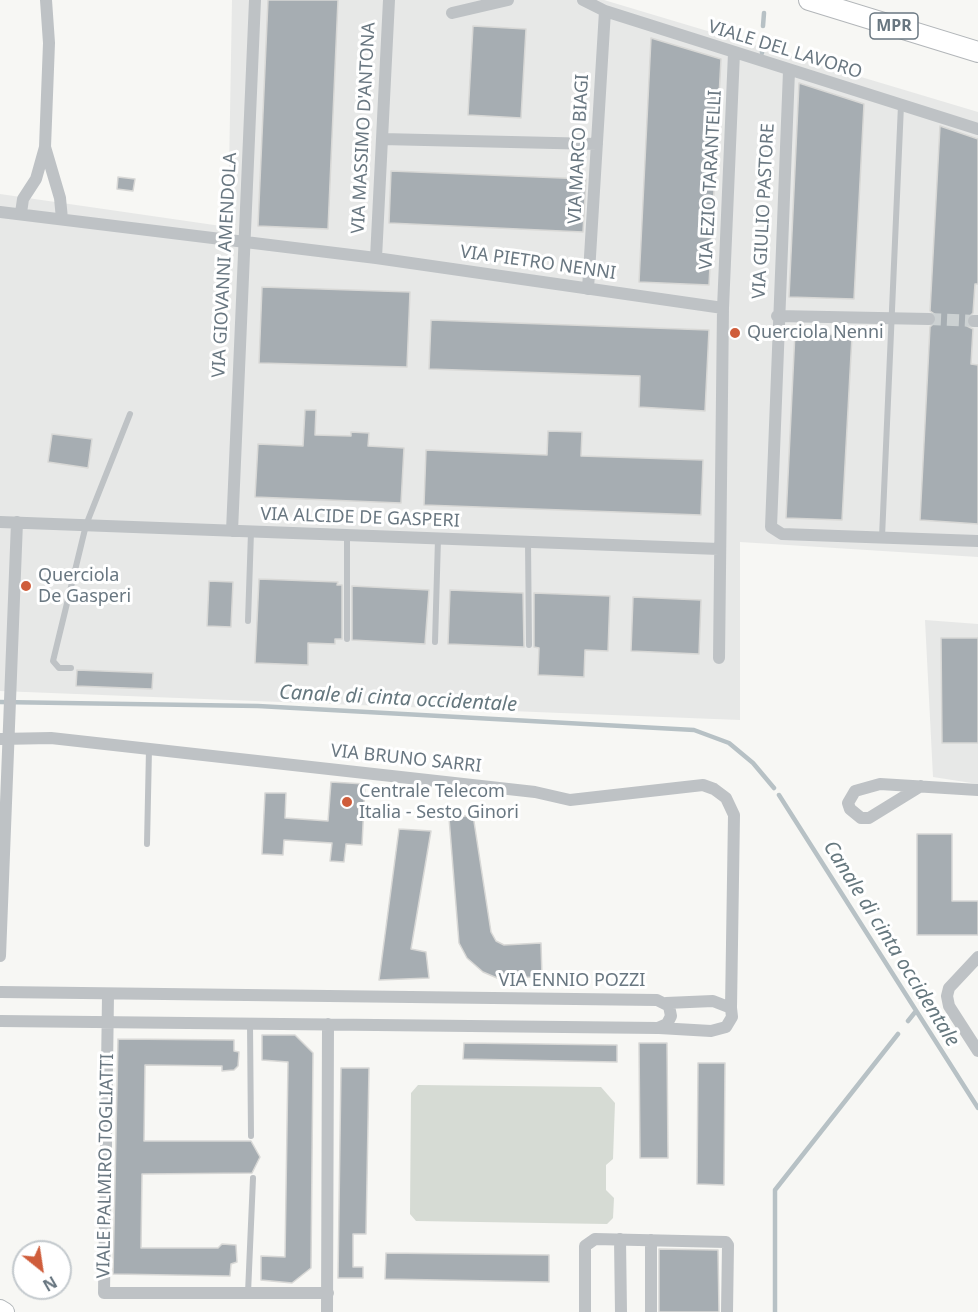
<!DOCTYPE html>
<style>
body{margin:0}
#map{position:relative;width:978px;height:1312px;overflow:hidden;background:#f7f7f4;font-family:"Noto Sans",sans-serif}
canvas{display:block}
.north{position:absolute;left:12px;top:1240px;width:60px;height:60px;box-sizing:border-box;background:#fff;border:2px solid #c3c9cd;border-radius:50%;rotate:150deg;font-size:16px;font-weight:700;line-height:24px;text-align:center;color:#697781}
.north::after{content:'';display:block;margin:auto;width:21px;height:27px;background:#cf5d3b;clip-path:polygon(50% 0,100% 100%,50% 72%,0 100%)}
</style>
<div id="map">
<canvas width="978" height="1312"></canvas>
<div class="north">N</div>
</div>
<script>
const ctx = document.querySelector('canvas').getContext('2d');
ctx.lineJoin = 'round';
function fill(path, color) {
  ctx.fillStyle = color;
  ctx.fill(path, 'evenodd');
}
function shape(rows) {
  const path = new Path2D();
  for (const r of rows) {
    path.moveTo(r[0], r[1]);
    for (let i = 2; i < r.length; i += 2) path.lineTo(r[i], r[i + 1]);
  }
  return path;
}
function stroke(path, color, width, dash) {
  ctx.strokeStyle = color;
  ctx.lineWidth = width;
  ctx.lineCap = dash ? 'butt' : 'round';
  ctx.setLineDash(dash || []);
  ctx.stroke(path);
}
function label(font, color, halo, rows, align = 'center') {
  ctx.font = font + ' "Noto Sans",sans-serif';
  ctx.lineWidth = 6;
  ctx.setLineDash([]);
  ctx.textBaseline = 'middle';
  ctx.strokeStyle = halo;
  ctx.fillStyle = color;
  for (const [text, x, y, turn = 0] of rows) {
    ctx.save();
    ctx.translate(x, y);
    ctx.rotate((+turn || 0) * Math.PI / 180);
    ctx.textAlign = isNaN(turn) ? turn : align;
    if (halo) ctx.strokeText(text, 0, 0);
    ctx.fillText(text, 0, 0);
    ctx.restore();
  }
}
const built = shape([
 [232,0,604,0,978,112,978,557,740,542,740,720,0,691,0,194,228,227],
 [925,620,978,624,978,784,933,777]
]);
const green = shape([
 [418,1085,601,1087,615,1103,613,1159,606,1165,606,1190,614,1198,613,1218,607,1224,416,1221,410,1214,411,1093]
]);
const stream = shape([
 [763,26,764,13],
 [762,53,762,39],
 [0,702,258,706,694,730,729,743,753,763,774,788],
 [779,795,978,1108],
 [908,1021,916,1011],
 [775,1312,775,1190,898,1034]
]);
const building = shape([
 [268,0,338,0,328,229,258,226,268,0],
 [473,26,526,29,521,118,468,115,473,26],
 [651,38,721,59,709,285,639,282,651,38],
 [799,83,864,104,854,299,789,297,799,83],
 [940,126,978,139,978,284,975,284,973,313,966,320,967,326,973,329,971,364,978,365,978,524,920,520,930,327,937,320,936,315,930,311,940,126],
 [391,171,586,179,583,232,389,223,391,171],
 [118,177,135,179,133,191,117,189,118,177],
 [262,287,410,292,407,367,259,363,262,287],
 [431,320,709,330,705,411,639,407,640,376,429,369,431,320],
 [795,332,852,336,842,520,786,518,795,332],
 [305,410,316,410,315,435,351,436,351,432,369,433,368,446,404,448,401,503,255,497,258,444,303,446,305,410],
 [548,431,582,432,581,456,703,460,701,515,424,505,426,450,547,455,548,431],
 [52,434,92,439,88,468,48,462,52,434],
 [259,579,338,582,337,585,342,585,342,639,335,639,335,644,308,643,308,665,255,663,259,579],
 [209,581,233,582,231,627,207,626,209,581],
 [352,586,429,590,425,644,352,640,352,586],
 [450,590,523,593,524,647,448,644,450,590],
 [534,593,610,596,608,651,585,650,584,677,538,675,539,648,534,647,534,593],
 [633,597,701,600,699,654,631,651,633,597],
 [941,638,978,638,978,743,942,743,941,638],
 [77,670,153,673,152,689,76,686,77,670],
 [331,782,365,784,362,845,346,844,344,862,330,861,332,843,284,840,283,855,262,854,265,793,286,793,285,818,328,821,331,782],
 [473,815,491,932,496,941,504,945,541,943,542,977,497,978,483,972,467,958,459,943,449,818,473,815],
 [399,829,431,831,411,949,426,952,429,978,379,980,399,829],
 [917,834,952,834,952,901,978,901,978,935,917,935,917,834],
 [262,1035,295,1035,313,1053,311,1268,292,1283,261,1280,261,1256,285,1257,288,1062,262,1060,262,1035],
 [118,1039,234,1040,234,1051,239,1052,238,1066,234,1070,222,1071,222,1066,145,1065,144,1141,251,1141,260,1157,252,1173,142,1174,141,1248,218,1248,222,1244,236,1245,237,1262,231,1264,230,1276,113,1274,118,1039],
 [464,1043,617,1045,617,1062,463,1059,464,1043],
 [639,1043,667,1043,668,1158,640,1158,639,1043],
 [698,1063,725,1063,724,1185,697,1184,698,1063],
 [341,1068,369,1068,366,1234,353,1234,353,1267,363,1267,363,1278,338,1278,341,1068],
 [659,1249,718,1250,719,1312,659,1312,659,1249],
 [386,1253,549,1255,549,1282,385,1279,386,1253]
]);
const streetTunnel = shape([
 [929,319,974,321]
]);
const lane = shape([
 [882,537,901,105],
 [528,542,529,645],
 [248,621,251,532],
 [347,639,347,535],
 [435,642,438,539],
 [71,668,59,668,53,661,86,525,130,414],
 [147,844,149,749],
 [250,1024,251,1136],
 [248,1293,253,1178]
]);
const street = shape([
 [583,0,605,11,978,129],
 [452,13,508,0],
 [789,71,771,527,782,534,978,541],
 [382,139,597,144],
 [45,147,60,198,62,219],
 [0,212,376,258,723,308],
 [21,213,23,199,36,179,45,147,49,43,46,0],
 [376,258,389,0],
 [588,289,605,11],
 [777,316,929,319],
 [974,321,978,321],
 [0,522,719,549],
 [232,531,255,0],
 [719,658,723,308,734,53],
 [0,739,51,738,535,792,570,800,703,785,714,789,726,798,734,815,731,1008],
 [921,786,869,818,861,818,850,809,848,803,855,791,880,784,978,790],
 [0,956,17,522],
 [978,957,949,988,947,996,949,1006,978,1051],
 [0,992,657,1000,669,1006,671,1016,667,1024,658,1028,0,1021],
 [108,995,104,1293,328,1293],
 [659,1028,711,1031,726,1027,732,1017,731,1008,713,1001,666,1003],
 [620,1239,621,1312],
 [327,1312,328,1024],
 [585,1312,585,1246,595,1239,726,1242,728,1245,727,1312],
 [651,1312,651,1240]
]);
const secondary = shape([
 [0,1309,5,1312]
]);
const primary = shape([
 [809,0,978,52]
]);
const markers = [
 [735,333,6,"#cf5d3b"],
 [26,586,6,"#cf5d3b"],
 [347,802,6,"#cf5d3b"]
];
const shields = [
 [894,26,48]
];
const shieldNames = [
 ["MPR",894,26]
];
const streetNames = [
 ["VIALE DEL LAVORO",785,50,17],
 ["VIA MASSIMO D'ANTONA",364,128,-87],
 ["VIA MARCO BIAGI",579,149,-87],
 ["VIA EZIO TARANTELLI",711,180,-87],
 ["VIA GIULIO PASTORE",764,211,-87],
 ["VIA PIETRO NENNI",538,263,8],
 ["VIA GIOVANNI AMENDOLA",225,265,-87],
 ["VIA ALCIDE DE GASPERI",360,518,2],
 ["VIA BRUNO SARRI",406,759,6],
 ["VIA ENNIO POZZI",572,981],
 ["VIALE PALMIRO TOGLIATTI",106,1166,-89]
];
const poiNames = [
 ["Querciola Nenni",747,333],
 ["Querciola",38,576],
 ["De Gasperi",38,597],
 ["Centrale Telecom",359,792],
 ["Italia - Sesto Ginori",359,813]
];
const waterNames = [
 ["Canale di cinta occidentale",398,699,3],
 ["Canale di cinta occidentale",891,944,58]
];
fill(built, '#e7e8e7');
fill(green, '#d6dbd4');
stroke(stream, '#b7c1c5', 4.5);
fill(building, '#a6adb2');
stroke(building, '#d8d8d6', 1.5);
stroke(streetTunnel, '#ccd1d2', 12, [12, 6]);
stroke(secondary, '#b1b6b9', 20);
stroke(primary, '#b2b6b9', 22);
stroke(lane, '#bec2c5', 6);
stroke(street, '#bec2c5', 12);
stroke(secondary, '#fff', 18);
stroke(primary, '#fff', 20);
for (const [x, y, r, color] of markers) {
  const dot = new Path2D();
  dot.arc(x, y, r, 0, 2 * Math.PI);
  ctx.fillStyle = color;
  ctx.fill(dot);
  stroke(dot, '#fff', 2);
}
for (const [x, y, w] of shields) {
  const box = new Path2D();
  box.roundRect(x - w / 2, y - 13, w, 26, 4.5);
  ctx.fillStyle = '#fff';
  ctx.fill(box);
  stroke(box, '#697781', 1.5);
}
label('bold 16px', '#697781', null, shieldNames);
label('18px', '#697781', '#fff', streetNames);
label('18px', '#697781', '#fff', poiNames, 'left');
label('italic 20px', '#65777e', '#fff', waterNames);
</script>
